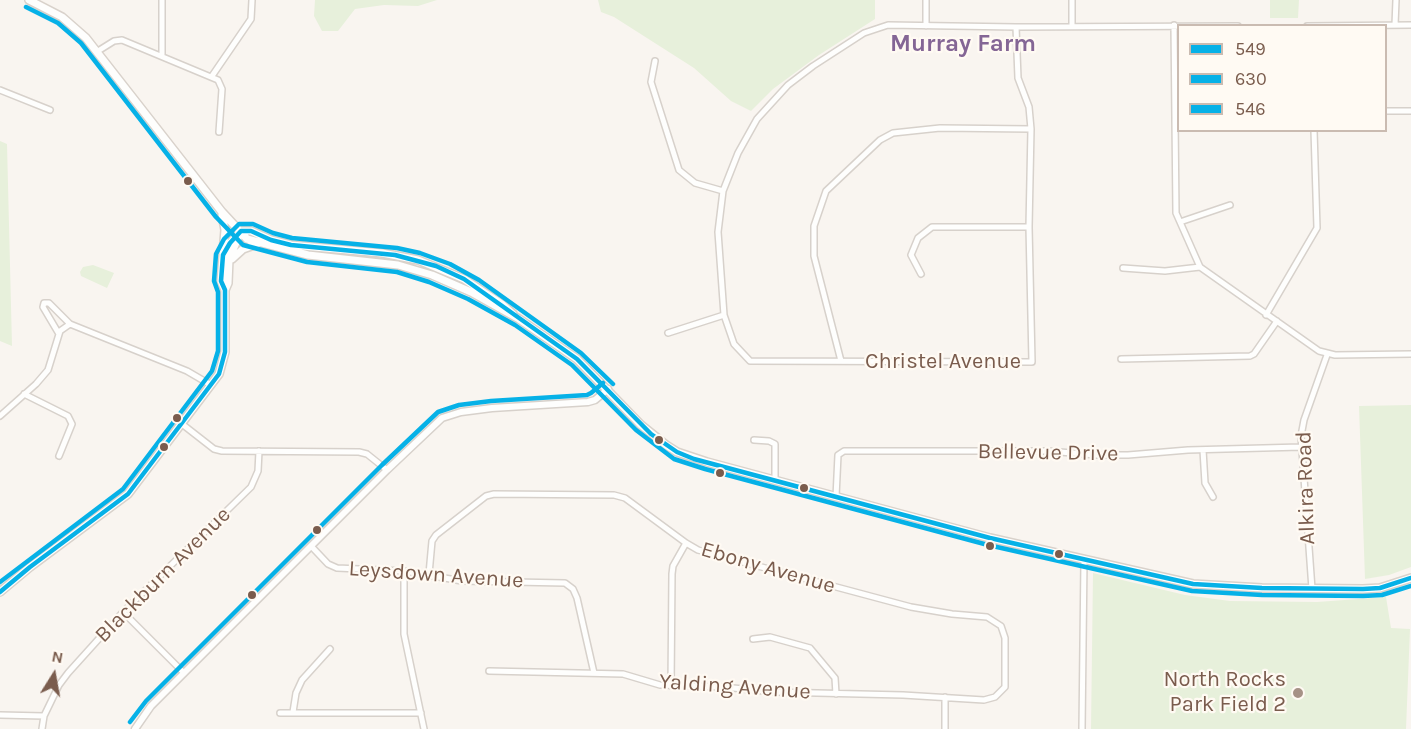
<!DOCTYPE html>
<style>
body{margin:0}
#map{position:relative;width:1411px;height:729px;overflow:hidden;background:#f9f5f0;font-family:Karla,sans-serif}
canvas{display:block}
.legend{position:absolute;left:1177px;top:24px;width:210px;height:108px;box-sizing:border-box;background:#fffaf3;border:2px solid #cabbb1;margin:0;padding:8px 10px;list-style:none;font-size:18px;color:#7a5c4d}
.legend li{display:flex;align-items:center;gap:12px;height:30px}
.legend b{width:30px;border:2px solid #cabbb1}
.north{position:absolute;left:24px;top:645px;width:60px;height:60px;-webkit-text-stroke:4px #fffaf3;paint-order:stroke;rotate:11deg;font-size:16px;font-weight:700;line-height:24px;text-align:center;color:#7a5c4d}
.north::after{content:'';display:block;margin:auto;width:21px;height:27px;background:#7a5c4d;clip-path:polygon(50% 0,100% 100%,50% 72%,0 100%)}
</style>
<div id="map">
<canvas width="1411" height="729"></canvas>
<ul class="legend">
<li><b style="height:8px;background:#06b1e7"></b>549</li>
<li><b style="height:8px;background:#06b1e7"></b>630</li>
<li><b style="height:8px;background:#06b1e7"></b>546</li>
</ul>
<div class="north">N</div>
</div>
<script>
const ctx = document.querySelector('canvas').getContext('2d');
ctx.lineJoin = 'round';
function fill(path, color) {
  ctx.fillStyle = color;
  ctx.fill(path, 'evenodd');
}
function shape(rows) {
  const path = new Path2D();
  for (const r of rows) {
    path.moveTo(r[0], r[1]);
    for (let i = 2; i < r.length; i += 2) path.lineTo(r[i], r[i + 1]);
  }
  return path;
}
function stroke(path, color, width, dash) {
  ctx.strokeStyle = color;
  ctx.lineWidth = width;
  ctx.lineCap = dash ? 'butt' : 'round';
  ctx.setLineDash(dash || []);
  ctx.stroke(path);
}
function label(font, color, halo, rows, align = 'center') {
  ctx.font = font + ' Karla,sans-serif';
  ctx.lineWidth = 4.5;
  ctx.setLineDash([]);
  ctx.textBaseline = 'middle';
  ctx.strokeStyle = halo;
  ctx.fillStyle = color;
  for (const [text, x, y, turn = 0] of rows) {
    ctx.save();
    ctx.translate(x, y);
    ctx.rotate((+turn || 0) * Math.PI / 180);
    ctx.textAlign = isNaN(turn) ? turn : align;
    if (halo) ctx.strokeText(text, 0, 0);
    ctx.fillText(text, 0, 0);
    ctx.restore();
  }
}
const green = shape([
 [315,0,437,0,418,6,384,5,355,9,338,31,322,31,314,16],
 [598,0,875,0,875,19,819,55,773,89,751,111,731,101,694,68,614,17,601,12],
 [1270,0,1299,0,1298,18,1270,18],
 [0,141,7,144,12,346,0,341],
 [93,265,114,273,107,288,81,276,80,272,83,267],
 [1411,405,1411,567,1389,575,1365,579,1359,406],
 [1093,573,1185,595,1230,601,1317,602,1386,597,1391,628,1410,629,1406,729,1091,729]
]);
const minor = shape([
 [1174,25,1176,213,1200,267,1319,351,1335,355,1411,354],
 [1395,25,1396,0],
 [926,26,926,0],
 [1072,26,1072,0],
 [1307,26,1411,25],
 [1016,27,1018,78,1029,107,1031,129,1029,227,1032,362,750,361,734,344,724,315,718,232,723,191,738,153,757,119,788,85,813,66,864,33,888,25,1016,27,1238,26],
 [98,51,114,41,122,40,218,80,222,89,219,132],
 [162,56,162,0],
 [655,61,651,82,679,170,695,183,723,191],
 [212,76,251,19,252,0],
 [0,90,50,110],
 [1386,111,1411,111],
 [1180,222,1230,205],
 [1123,268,1165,271,1200,267],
 [921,274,911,255,918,238,932,227,1029,227],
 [1266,315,1317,228,1314,130],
 [668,333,724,315],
 [59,334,43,307,44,303,49,303,70,324],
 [1121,359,1250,356,1254,354,1277,321],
 [841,361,814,256,814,226,826,191,880,140,893,133,940,128,1031,129],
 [24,394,68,416,72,424,59,456],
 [0,416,36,384,48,370,60,331,70,324,187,371,211,385],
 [182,424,214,449,222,451,359,452,367,454,387,470],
 [754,440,769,441,775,444,775,480],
 [1203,450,1205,483,1213,497],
 [836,497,838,455,844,451,1048,451,1096,455,1128,455,1188,450,1301,447],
 [311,546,328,564,337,568,404,571,462,581,565,583,573,589,577,598,594,673],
 [404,571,404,634,424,729],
 [429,574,432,541,436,535,486,496,494,494,614,495,625,498,686,543,698,550,911,607,952,614,987,617,1001,626,1005,638,1005,687,995,697,984,700,903,695,774,692,723,687,660,685,623,674,489,671],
 [1312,589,1301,436,1304,420,1327,355],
 [123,612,184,673],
 [753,639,770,637,810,648,835,678,836,694],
 [671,686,672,574,673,566,686,543],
 [293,712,296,693,302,680,330,649],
 [280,713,421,713],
 [0,715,44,716],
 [42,729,44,716,59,685,68,673,123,612,251,487,258,471,259,451],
 [945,729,945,697],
 [1082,729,1084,560]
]);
const tertiary = shape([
 [135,729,151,706,387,470,442,418,461,412,492,408,588,402,595,400,608,389]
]);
const secondary = shape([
 [29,0,62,17,86,38,222,212,247,239,308,255,398,265,432,275,471,292,519,319,577,359,641,425,666,445,677,452,707,462,990,538,1193,584,1262,588,1363,589,1380,588,1411,578],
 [222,214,225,230,223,253],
 [232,259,243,249,257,244],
 [225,290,228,283,229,259,241,231],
 [0,592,30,567,128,494,219,374,225,352,225,290,221,281,223,255,230,243,241,231,251,231,271,240,291,245,382,253,418,260,464,279,503,305,513,314]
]);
const bus1 = shape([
 [0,592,30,567,128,494,219,374,225,352,225,290,221,281,223,255,230,243,241,231,251,231,271,240,291,245,395,255,436,266,464,279,577,359,651,434,677,452,694,459,990,538,1193,584,1262,588,1363,589,1380,588,1411,578]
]);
const bus2 = shape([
 [26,7,58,23,81,43,216,217,243,245,307,262,397,272,429,282,468,299,515,325,572,365,636,430,674,459,705,469,988,545,1192,591,1262,595,1363,596,1382,595,1411,586]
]);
const bus3 = shape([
 [0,582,123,489,212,371,218,351,218,292,214,281,216,254,224,239,239,224,253,224,273,233,292,238,397,248,420,253,450,264,479,280,581,353,613,384],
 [130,722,146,701,382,465,438,412,459,405,491,401,587,395,591,393,603,383]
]);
const markers = [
 [188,181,5,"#7a5c4d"],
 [177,418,5,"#7a5c4d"],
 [659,440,5,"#7a5c4d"],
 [164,447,5,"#7a5c4d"],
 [720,473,5,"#7a5c4d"],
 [804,488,5,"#7a5c4d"],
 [317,530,5,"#7a5c4d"],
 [990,546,5,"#7a5c4d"],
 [1059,554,5,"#7a5c4d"],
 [252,595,5,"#7a5c4d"],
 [1298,693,6,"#a69286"]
];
const streetNames = [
 ["Christel Avenue",943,362],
 ["Bellevue Drive",1048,453,1],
 ["Alkira Road",1306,488,-92],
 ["Ebony Avenue",768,568,16],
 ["Blackburn Avenue",163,575,-45],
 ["Leysdown Avenue",436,575,4],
 ["Yalding Avenue",735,687,4]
];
const poiNames = [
 ["North Rocks",1286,680],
 ["Park Field 2",1286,705]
];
const neighbourhoodNames = [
 ["Murray Farm",963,44]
];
fill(green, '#e7f0db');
stroke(minor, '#d7d1cb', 8);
stroke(tertiary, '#d7d1cb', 9);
stroke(secondary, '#d9d2cb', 10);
stroke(minor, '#fefefd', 5);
stroke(tertiary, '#fefefd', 6);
stroke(secondary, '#fefefd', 7);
stroke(bus1, '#06b1e7', 4.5);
stroke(bus2, '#06b1e7', 4.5);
stroke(bus3, '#06b1e7', 4.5);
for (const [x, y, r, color] of markers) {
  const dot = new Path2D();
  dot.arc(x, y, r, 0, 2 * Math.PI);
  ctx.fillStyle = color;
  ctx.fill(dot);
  stroke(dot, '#fffaf3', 2);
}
label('22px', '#7a5c4d', '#fffaf3', streetNames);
label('22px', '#7a5c4d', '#fffaf3', poiNames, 'right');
label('bold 24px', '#846695', '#fffaf3', neighbourhoodNames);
</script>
